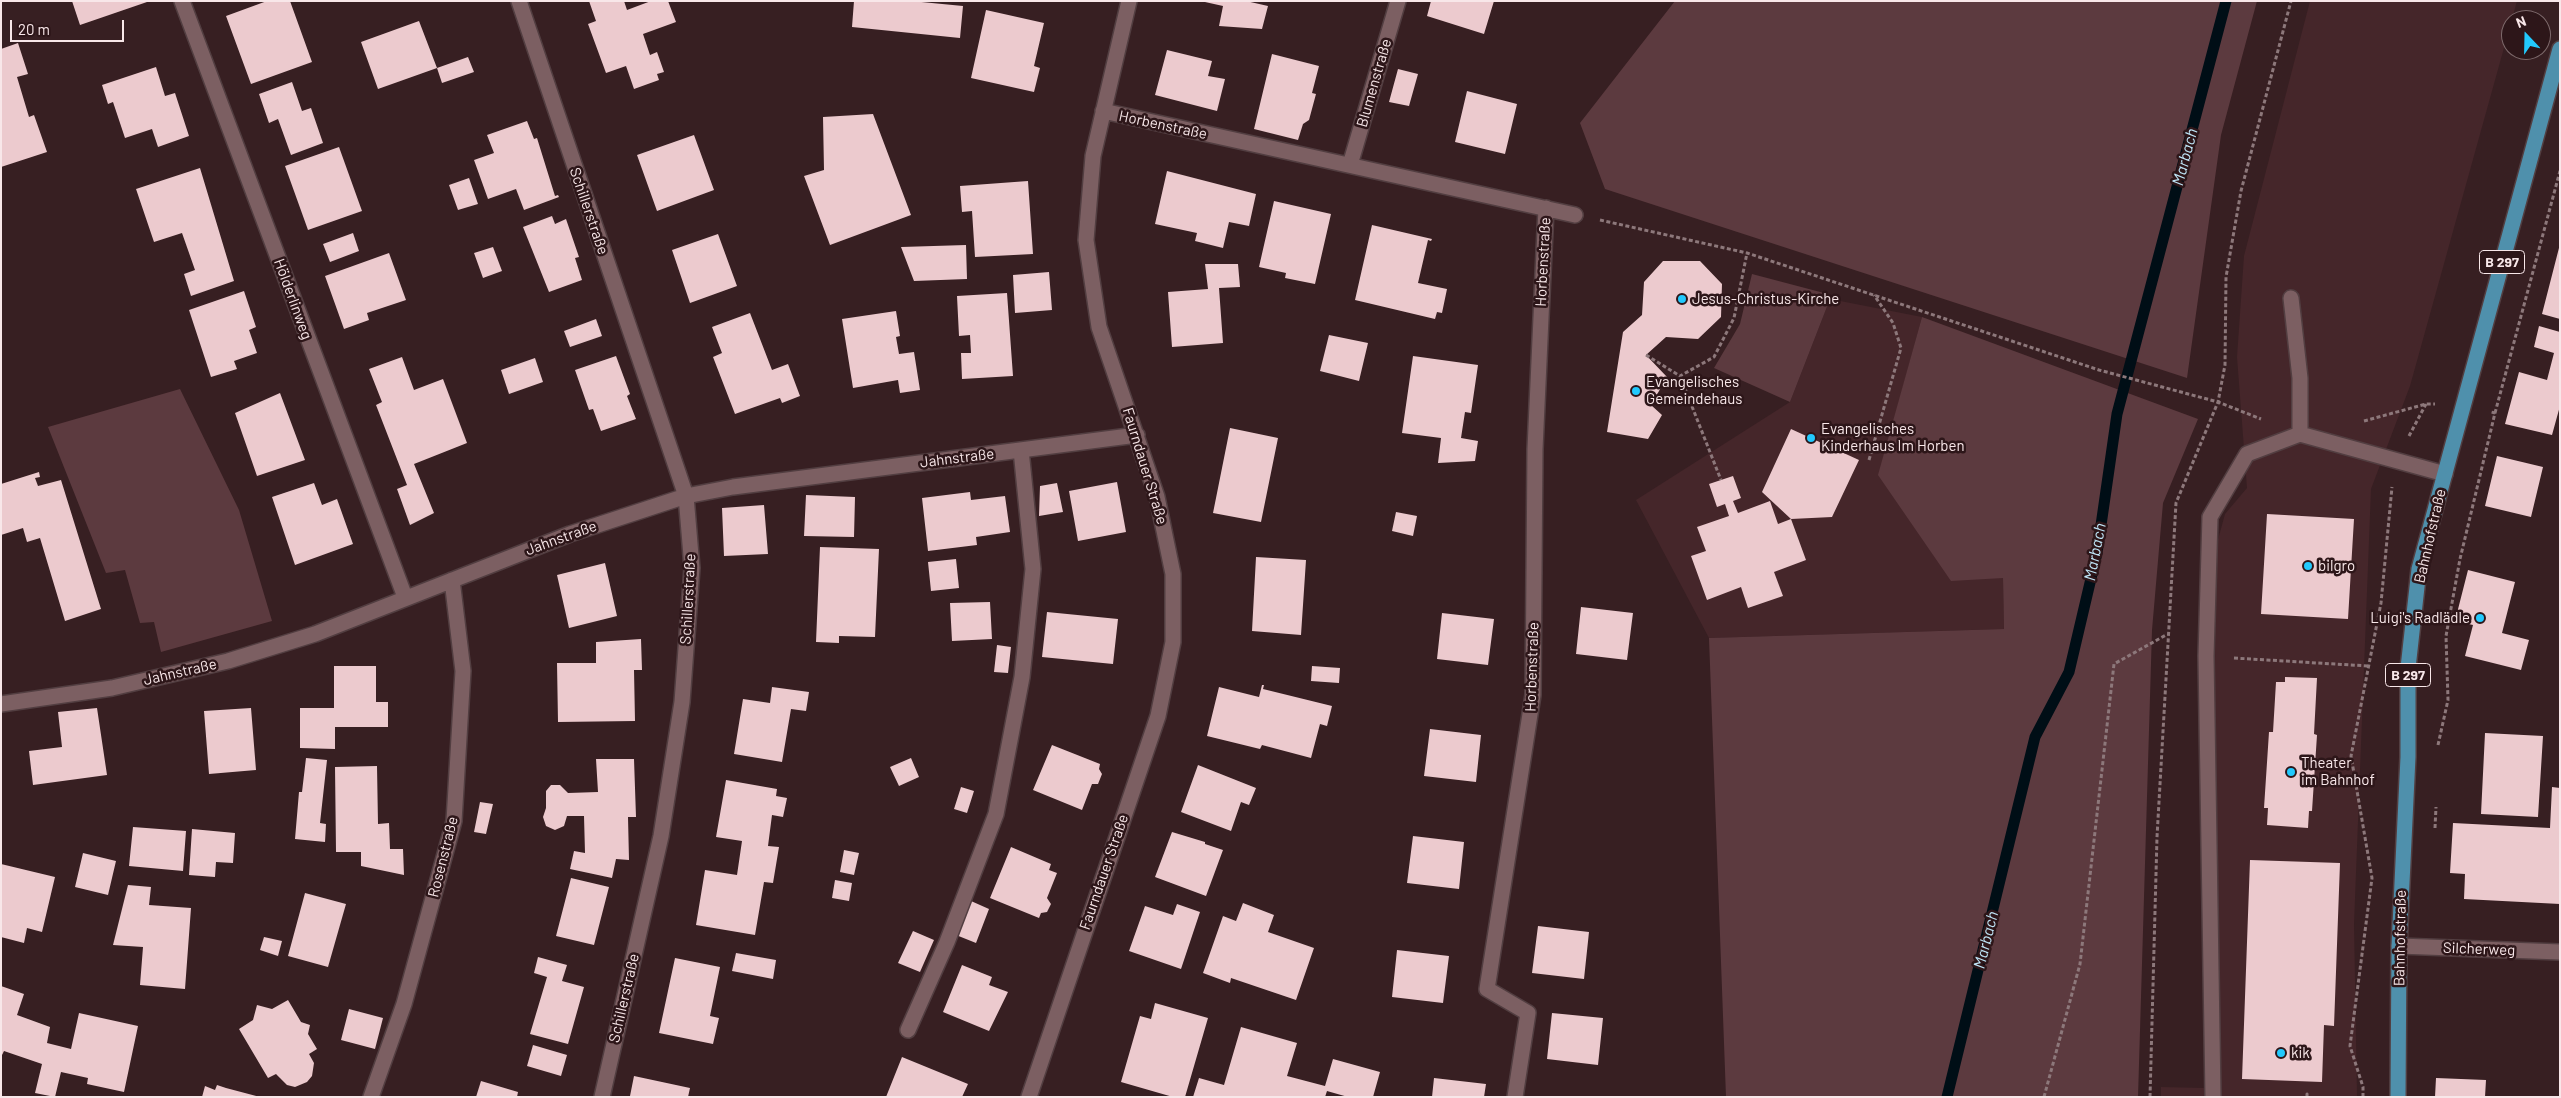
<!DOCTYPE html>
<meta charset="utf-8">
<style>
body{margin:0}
#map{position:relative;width:2561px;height:1098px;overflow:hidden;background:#371f22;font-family:Barlow,sans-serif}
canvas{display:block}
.frame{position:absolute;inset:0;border:2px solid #f8e7e9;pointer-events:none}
.north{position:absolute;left:2501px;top:10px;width:50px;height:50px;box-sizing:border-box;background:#2d1619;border:1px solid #7e6a6c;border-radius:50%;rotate:339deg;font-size:14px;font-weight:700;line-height:20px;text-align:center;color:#f8e7e9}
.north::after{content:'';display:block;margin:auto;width:18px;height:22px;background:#22c9fd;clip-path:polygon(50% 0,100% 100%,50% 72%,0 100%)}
.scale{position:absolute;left:10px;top:20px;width:114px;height:22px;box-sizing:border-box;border:2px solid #f8e7e9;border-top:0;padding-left:6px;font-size:15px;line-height:18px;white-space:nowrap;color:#f8e7e9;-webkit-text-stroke:4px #2d1619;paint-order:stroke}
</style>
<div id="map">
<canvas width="2561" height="1098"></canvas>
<div class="frame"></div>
<div class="north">N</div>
<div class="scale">20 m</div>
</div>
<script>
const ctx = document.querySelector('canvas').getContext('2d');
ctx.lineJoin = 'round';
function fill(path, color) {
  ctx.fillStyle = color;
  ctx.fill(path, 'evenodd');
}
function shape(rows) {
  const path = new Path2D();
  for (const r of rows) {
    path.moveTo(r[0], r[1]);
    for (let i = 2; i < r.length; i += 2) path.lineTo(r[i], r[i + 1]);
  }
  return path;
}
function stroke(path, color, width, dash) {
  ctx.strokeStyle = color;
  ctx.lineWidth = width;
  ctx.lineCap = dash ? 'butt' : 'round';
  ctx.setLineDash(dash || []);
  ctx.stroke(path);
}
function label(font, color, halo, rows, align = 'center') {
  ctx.font = font + ' Barlow,sans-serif';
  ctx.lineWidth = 5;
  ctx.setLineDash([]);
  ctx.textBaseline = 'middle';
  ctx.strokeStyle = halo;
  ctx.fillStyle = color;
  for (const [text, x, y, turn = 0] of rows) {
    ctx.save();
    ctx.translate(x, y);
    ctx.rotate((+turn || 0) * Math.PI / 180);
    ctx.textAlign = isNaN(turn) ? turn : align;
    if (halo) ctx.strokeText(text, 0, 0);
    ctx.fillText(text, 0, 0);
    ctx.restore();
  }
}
const built = shape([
 [2310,1,2517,1,2410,386,2371,489,2354,924,2357,1097,2161,1097,2161,1087,2204,1088,2213,879,2216,547,2225,514,2247,488,2237,357,2244,256],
 [1830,299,1922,317,1879,475,2003,578,2004,629,1709,638,1636,500,1790,402]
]);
const green = shape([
 [1675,1,2257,1,2221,135,2187,378,1605,189,1580,123],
 [1752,274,1824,293,1830,299,1790,402,1714,368,1740,324],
 [1922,317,2198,419,2163,503,2152,630,2138,1097,1726,1097,1709,638,2004,629,2003,578,1951,581,1878,475],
 [180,389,239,510,272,621,161,652,154,622,140,623,125,570,106,573,48,427]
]);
const stream = shape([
 [1947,1097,2035,737,2069,672,2097,553,2117,414,2226,1]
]);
const building = shape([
 [72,1,147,1,147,2,80,25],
 [267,1,290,1,312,62,251,84,226,16],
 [589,1,624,1,627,10,651,1,668,1,676,22,643,34,650,55,657,52,664,72,657,74,659,80,634,89,626,66,606,73,588,24,596,21],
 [854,1,911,1,963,6,960,38,852,27],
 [1246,1,1268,6,1262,29,1219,26,1223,6,1205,2],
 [1431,1,1494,1,1484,34,1427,16],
 [986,10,1044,23,1034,66,1040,68,1034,92,971,78],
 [419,21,437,68,378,89,361,42],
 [18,43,28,74,17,77,29,117,34,115,47,152,1,167,1,49],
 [1167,50,1212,61,1208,76,1225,79,1217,111,1155,95],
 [1272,54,1319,66,1312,93,1316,94,1309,120,1303,124,1298,140,1254,129],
 [468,57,474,72,442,83,437,68],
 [156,67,165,96,175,93,189,136,158,147,152,129,125,138,113,102,108,104,102,85],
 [1398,69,1418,74,1409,106,1389,102],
 [292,82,302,111,311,108,323,143,291,155,278,119,269,123,259,94],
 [1467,91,1517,104,1505,154,1455,142],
 [873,114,911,215,830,245,804,176,824,170,823,117],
 [527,121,534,139,537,138,555,196,558,195,559,197,524,210,516,189,488,199,474,160,494,153,487,135],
 [694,135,714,190,657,211,637,155],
 [339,147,362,211,308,230,285,166],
 [200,168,234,281,191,296,184,274,195,270,182,233,154,242,136,189],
 [1167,171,1256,194,1249,226,1229,222,1223,248,1195,241,1197,233,1155,224],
 [469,178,478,204,458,210,449,185],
 [1028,181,1033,254,975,257,972,211,962,212,960,186],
 [1274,201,1331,214,1315,284,1285,278,1286,273,1259,267],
 [552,216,555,224,566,219,579,257,575,258,582,280,549,292,523,227],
 [1372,225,1432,239,1431,241,1428,240,1418,283,1447,289,1442,313,1437,312,1435,319,1355,300],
 [353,233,359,251,330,262,323,244],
 [718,234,737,286,690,303,672,250],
 [2560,244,2560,319,2542,314],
 [966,245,967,279,914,281,901,247],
 [493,247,502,271,483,278,474,253],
 [389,253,406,300,367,313,369,320,344,329,325,276],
 [1663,261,1700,261,1722,284,1721,317,1698,339,1666,337,1646,355,1667,377,1651,405,1662,415,1648,439,1607,432,1623,332,1642,315,1644,282],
 [1205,264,1238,264,1240,287,1219,288,1223,343,1172,347,1168,292,1208,289],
 [1049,272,1052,310,1015,313,1013,275],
 [244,291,256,327,249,330,257,353,234,361,237,369,211,377,189,310],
 [1007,293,1013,376,962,379,961,353,971,353,970,335,959,336,957,296],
 [896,311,900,336,896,337,899,354,914,352,920,390,900,393,898,380,853,388,842,319],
 [750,313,772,370,788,364,800,396,782,403,780,398,735,414,713,357,722,353,712,327],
 [596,319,602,336,570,347,564,331],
 [2539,326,2560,332,2560,406,2552,435,2505,424,2519,372,2547,380,2554,353,2534,347],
 [1329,335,1368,343,1359,381,1320,371],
 [616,356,630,394,627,396,636,419,601,431,593,409,589,410,575,370],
 [1413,356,1478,365,1471,413,1465,412,1461,438,1478,441,1475,461,1438,463,1441,438,1402,433],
 [402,357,414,390,443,379,467,443,414,464,434,513,410,525,397,489,407,485,376,405,382,402,369,369],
 [535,358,543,382,509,394,501,370],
 [280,393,305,460,257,476,235,413],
 [1230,428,1278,438,1261,522,1213,513],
 [1791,429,1859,460,1832,517,1791,519,1806,560,1774,572,1783,596,1748,608,1741,587,1707,600,1691,556,1706,551,1697,527,1729,516,1725,504,1717,507,1709,484,1733,476,1741,498,1733,501,1738,513,1770,501,1778,524,1791,519,1762,492],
 [2497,456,2543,467,2531,517,2485,506],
 [39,472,40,477,35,478,38,486,61,480,101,609,65,621,40,538,27,542,23,528,1,535,1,484],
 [1117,482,1126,532,1078,541,1069,491],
 [314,483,322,505,337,499,353,544,295,565,272,497],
 [1057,483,1063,512,1039,516,1040,486],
 [970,492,971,500,1005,496,1010,532,976,537,977,545,928,551,922,498],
 [806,495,855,497,854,537,804,536],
 [764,505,768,554,724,556,722,508],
 [1396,512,1417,516,1413,536,1392,531],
 [2267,514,2354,519,2348,619,2261,614],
 [820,547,879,549,875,637,839,636,839,643,816,642],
 [1256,557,1306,560,1301,635,1252,631],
 [956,559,959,588,931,591,928,562],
 [605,563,617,616,569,628,557,575],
 [2468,570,2515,582,2502,633,2529,640,2521,670,2465,656,2473,625,2455,621],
 [990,602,992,639,952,641,950,603],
 [1581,607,1633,613,1627,660,1576,654],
 [1047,612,1118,619,1113,664,1042,657],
 [1442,613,1494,619,1488,665,1437,659],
 [641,639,642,670,634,670,635,721,558,722,557,663,596,663,596,642],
 [997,645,1011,647,1008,673,994,672],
 [334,666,376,666,376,702,388,702,388,727,335,727,335,749,300,748,300,708,334,708],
 [1312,666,1340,668,1339,683,1311,681],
 [2285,677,2317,678,2314,734,2317,735,2312,811,2309,811,2308,828,2267,825,2268,808,2264,808,2269,732,2273,732,2276,682,2285,682],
 [1262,685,1264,685,1263,689,1332,706,1327,726,1320,724,1311,758,1262,745,1260,749,1207,736,1219,687,1259,697],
 [772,687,809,692,806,711,791,709,782,762,734,754,743,699,770,703],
 [97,708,107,775,33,785,29,751,62,747,58,712],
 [251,708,256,770,209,774,204,711],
 [1430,729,1481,735,1476,782,1424,776],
 [2485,733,2543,736,2538,817,2481,814],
 [1052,745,1100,764,1099,769,1102,774,1098,784,1092,784,1082,810,1033,790],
 [306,758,327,760,320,823,326,824,325,842,295,839,299,792,302,792],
 [911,758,919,777,899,786,890,767],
 [596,759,634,759,636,817,628,817,629,860,616,859,612,878,570,869,574,851,585,853,584,816,567,816,564,826,555,830,546,826,543,817,546,808,546,791,551,785,560,785,568,793,598,792],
 [1198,765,1256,788,1249,805,1241,802,1231,831,1181,812],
 [377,766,378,824,389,823,390,849,403,849,404,875,361,866,361,852,336,852,335,767],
 [726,780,777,789,776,796,787,798,783,817,772,815,768,846,779,847,773,883,764,882,755,935,696,925,705,870,737,875,742,841,716,837],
 [961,787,974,791,967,813,954,809],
 [2552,787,2560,788,2560,904,2464,899,2465,874,2450,873,2453,823,2550,828],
 [480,802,493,804,486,834,474,832],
 [133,827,186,831,183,871,129,866],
 [192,829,235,833,233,863,216,862,215,877,189,875],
 [1172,832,1205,842,1205,844,1223,850,1206,896,1155,877],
 [1413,836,1464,842,1459,889,1407,883],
 [1011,847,1051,864,1049,870,1057,873,1047,898,1051,904,1047,912,1041,913,1039,918,990,898],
 [844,850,859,853,854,875,840,872],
 [83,853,116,861,108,895,75,887],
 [2250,860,2340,863,2334,1026,2324,1025,2322,1082,2242,1079],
 [1,864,55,877,42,932,27,928,24,943,1,937],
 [571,878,609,887,594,945,556,936],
 [835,880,852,883,849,901,832,898],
 [128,885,151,887,149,905,191,908,185,989,140,985,143,947,113,945],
 [305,893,346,904,328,967,288,956],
 [971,901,989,909,976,943,956,935],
 [1243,903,1274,915,1268,932,1314,948,1296,1000,1231,978,1230,983,1203,973,1223,916,1236,921],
 [1177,904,1200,912,1181,969,1129,951,1145,906,1173,915],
 [1538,926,1589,932,1584,979,1532,973],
 [913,931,934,940,920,972,898,963],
 [264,937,282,941,278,956,260,950],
 [1397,950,1449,956,1443,1003,1392,997],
 [736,953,776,960,773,979,732,971],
 [538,957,567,965,562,981,584,987,568,1044,530,1034,547,977,534,973],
 [675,958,720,967,710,1016,719,1018,713,1044,659,1033],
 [962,965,992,977,989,985,1008,992,989,1031,943,1012],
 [1,986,24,994,17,1015,50,1027,47,1043,71,1049,79,1013,138,1026,124,1092,87,1084,88,1078,61,1072,55,1097,35,1093,42,1064,4,1051,1,1057],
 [288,1000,301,1022,310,1025,308,1034,317,1049,309,1054,314,1063,312,1076,307,1082,295,1087,287,1085,276,1074,268,1078,239,1029,253,1020,257,1005,272,1009],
 [1155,1003,1208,1018,1185,1097,1173,1097,1121,1082,1140,1016,1151,1019],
 [349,1009,383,1018,375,1049,341,1040],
 [1552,1013,1603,1018,1598,1065,1547,1059],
 [1241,1027,1297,1043,1287,1076,1325,1086,1333,1059,1380,1072,1373,1097,1348,1097,1327,1091,1325,1097,1193,1097,1199,1078,1224,1085],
 [533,1045,567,1055,561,1076,527,1066],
 [902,1057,968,1084,962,1097,886,1097],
 [634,1076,690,1088,688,1097,630,1096],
 [1434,1078,1486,1084,1484,1097,1432,1097],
 [2436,1078,2486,1080,2485,1097,2435,1097],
 [481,1081,518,1092,517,1097,476,1097],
 [217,1085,226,1088,260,1097,202,1097,205,1086,215,1090]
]);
const path = shape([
 [1600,220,1747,253,2099,370,2218,402,2261,419],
 [1646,355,1680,376,1714,357,1734,318,1747,253],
 [1680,376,1721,480],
 [2495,413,2560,171],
 [2364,421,2426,404,2435,404],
 [2409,436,2426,404],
 [1869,460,1901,348,1893,323,1874,295],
 [2234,658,2368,666],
 [2438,745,2448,700,2446,636,2460,559,2495,413,2491,412],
 [2435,828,2436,807],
 [2044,1097,2080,964,2114,664,2166,635],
 [2150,1097,2157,837,2176,503,2218,402,2225,365,2226,277,2241,191,2291,1],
 [2307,1097,2307,1094,2308,1097],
 [2363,1097,2363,1087,2350,1046,2372,878,2351,756,2381,603,2392,487]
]);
const minor = shape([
 [182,1,405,597],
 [519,1,686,496,692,568,682,702,661,836,602,1097],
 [1103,111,1575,215],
 [1350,165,1398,1],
 [2291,298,2300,378,2300,434],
 [1,704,112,688,228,661,315,634,570,534,686,496,733,487,1137,435],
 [2399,946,2560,952],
 [908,1030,947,942,996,814,1022,677,1033,569,1021,450],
 [371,1097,404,1004,454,821,463,671,452,580],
 [1029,1097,1158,716,1173,642,1173,574,1157,497,1099,327,1086,240,1093,156,1129,1],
 [1515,1097,1528,1013,1487,989,1533,695,1535,449,1546,208],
 [2213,1097,2206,656,2210,517,2247,454,2300,434,2445,474]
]);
const major = shape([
 [2398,1097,2399,946,2408,757,2408,668,2419,569,2560,49]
]);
const markers = [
 [1682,299,5,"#22c9fd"],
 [1636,391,5,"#22c9fd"],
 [1811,438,5,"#22c9fd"],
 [2308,566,5,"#22c9fd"],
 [2480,618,5,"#22c9fd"],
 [2291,772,5,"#22c9fd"],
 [2281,1053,5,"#22c9fd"]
];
const shields = [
 [2502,262,45],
 [2408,675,45]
];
const shieldNames = [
 ["B 297",2502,262],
 ["B 297",2408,675]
];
const streetNames = [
 ["Blumenstraße",1374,83,-74],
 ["Horbenstraße",1163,125,12],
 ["Schillerstraße",589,211,71],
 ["Horbenstraße",1543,262,-87],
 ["Hölderlinweg",293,299,70],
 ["Jahnstraße",957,458,-7],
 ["Faurndauer Straße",1145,466,73],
 ["Bahnhofstraße",2430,536,-77],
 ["Jahnstraße",561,538,-20],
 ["Schillerstraße",688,599,-87],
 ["Horbenstraße",1532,667,-88],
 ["Jahnstraße",180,672,-13],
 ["Rosenstraße",443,857,-76],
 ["Faurndauer Straße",1104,872,-71],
 ["Bahnhofstraße",2400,938,-89],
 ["Silcherweg",2479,949,2],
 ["Schillerstraße",624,998,-77]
];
const poiNames = [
 ["Jesus-Christus-Kirche",1692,299],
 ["Evangelisches",1646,382],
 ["Gemeindehaus",1646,399],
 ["Evangelisches",1821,429],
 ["Kinderhaus Im Horben",1821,446],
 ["bilgro",2318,566],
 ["Luigi's Radlädle",2470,618,"right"],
 ["Theater",2301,763],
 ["im Bahnhof",2301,780],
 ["kik",2291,1053]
];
const waterNames = [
 ["Marbach",2185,157,-75],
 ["Marbach",2095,552,-79],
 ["Marbach",1986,940,-76]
];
fill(built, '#45262a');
fill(green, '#5c3a3f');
stroke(stream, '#000e16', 11);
fill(building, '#eccace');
stroke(minor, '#523e41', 18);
stroke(major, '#523e41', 18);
stroke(path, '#8d787b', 3, [4, 2.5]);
stroke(minor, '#7c5f62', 15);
stroke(major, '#4f90ac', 15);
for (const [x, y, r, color] of markers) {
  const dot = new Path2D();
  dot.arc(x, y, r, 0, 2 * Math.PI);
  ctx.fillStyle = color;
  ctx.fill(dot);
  stroke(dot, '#2d1619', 2);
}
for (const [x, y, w] of shields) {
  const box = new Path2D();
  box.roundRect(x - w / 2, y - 11.5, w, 23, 4);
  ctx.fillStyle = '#2d1619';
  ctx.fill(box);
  stroke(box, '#f8e7e9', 1);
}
label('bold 14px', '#f8e7e9', null, shieldNames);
label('15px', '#f8e7e9', '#2d1619', streetNames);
label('15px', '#f8e7e9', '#2d1619', poiNames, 'left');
label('italic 16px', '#c0e7f9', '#2d1619', waterNames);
</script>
